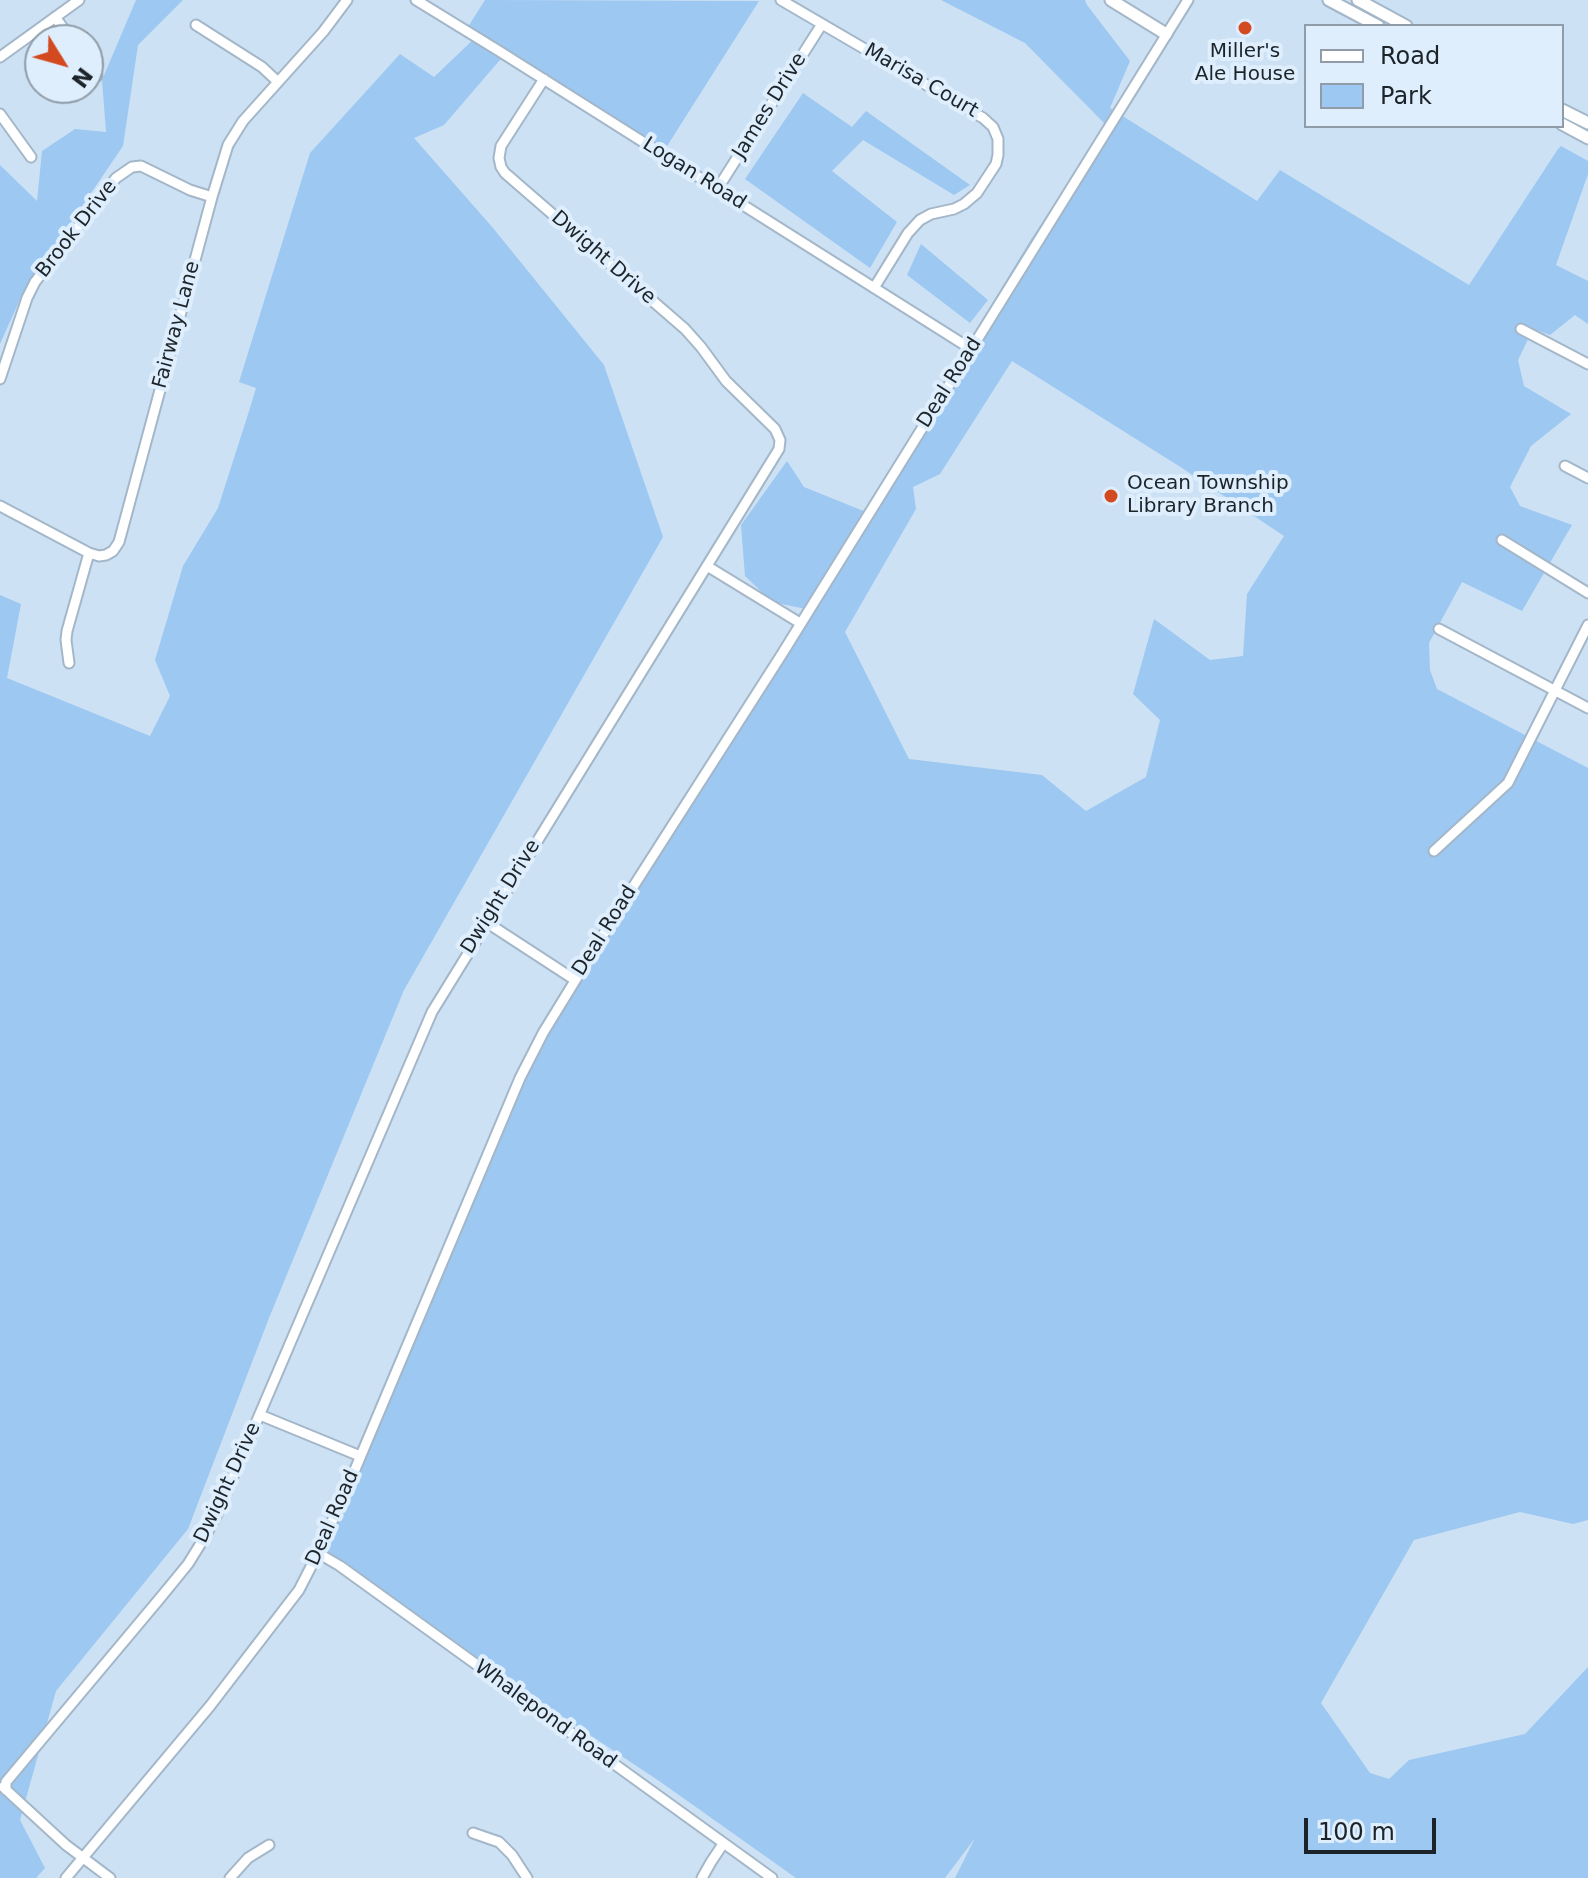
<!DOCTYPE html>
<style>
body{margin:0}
#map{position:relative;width:1588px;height:1878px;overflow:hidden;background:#cde1f4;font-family:"DejaVu Sans",sans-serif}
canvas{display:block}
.legend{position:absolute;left:1304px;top:24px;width:260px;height:104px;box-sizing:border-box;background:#deeefd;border:2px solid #909da9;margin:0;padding:10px 14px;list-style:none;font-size:24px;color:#1c242a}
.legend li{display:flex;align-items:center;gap:16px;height:40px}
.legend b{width:40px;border:2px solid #909da9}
.north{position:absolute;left:24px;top:24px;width:80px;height:80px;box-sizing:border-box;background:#deeefd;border:2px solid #909da9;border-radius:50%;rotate:127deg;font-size:22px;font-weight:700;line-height:32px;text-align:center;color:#1c242a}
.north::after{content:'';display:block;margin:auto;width:28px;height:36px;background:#d34a20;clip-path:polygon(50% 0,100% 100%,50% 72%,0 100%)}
.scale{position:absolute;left:1304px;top:1818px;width:132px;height:36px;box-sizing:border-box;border:4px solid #1c242a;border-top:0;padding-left:10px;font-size:24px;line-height:28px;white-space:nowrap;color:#1c242a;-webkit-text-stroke:6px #deeefd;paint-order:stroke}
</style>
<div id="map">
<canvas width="1588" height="1878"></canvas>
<ul class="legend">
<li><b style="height:10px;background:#fff"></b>Road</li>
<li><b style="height:22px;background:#9cc8f2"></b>Park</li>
</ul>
<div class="north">N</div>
<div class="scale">100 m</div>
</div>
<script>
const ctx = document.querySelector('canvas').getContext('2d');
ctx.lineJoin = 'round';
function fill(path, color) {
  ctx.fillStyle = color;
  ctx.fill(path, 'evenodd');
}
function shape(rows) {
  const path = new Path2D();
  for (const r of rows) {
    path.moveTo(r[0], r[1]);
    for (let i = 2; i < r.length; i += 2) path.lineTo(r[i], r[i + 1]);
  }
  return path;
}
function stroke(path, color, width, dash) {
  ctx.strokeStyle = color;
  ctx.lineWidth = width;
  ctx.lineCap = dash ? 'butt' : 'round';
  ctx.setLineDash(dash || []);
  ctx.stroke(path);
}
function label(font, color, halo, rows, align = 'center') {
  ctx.font = font + ' "DejaVu Sans",sans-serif';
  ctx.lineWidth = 8;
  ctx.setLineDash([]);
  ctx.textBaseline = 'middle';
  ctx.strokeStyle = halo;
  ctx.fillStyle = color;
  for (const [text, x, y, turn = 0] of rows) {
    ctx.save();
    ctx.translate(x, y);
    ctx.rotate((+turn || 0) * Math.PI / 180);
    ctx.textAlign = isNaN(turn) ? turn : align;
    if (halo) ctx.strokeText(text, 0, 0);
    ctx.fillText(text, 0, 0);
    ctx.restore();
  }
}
const green = shape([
 [136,0,183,0,138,45,123,146,22,295,0,344,0,165,37,201,42,151,75,129,106,132,102,80],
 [485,0,759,1,662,154,505,54,444,125,414,138,493,228,604,365,663,537,404,990,269,1318,188,1529,56,1691,20,1820,45,1868,36,1878,0,1878,0,595,21,604,7,678,150,736,170,696,155,660,183,566,218,508,250,408,256,388,239,382,310,153,400,54,434,77,476,37,466,30],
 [941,0,1085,0,1087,5,1130,61,1110,108,1257,201,1280,170,1469,285,1558,149,1561,146,1588,161,1588,174,1556,265,1588,281,1588,324,1575,315,1550,335,1533,329,1518,360,1524,386,1571,414,1531,446,1510,487,1520,506,1572,525,1522,611,1462,582,1429,643,1430,670,1437,689,1588,768,1588,1520,1573,1524,1520,1512,1414,1540,1321,1703,1370,1773,1389,1779,1409,1760,1525,1734,1588,1667,1588,1878,955,1878,975,1838,945,1878,796,1878,662,1783,317,1553,527,1062,806,609,772,602,745,576,741,525,787,461,804,487,866,512,1030,241,1106,125,1025,43],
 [1012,361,1182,468,1284,536,1247,594,1243,656,1210,660,1154,619,1133,694,1160,720,1146,777,1086,811,1042,775,909,759,845,632,916,509,913,487,940,474],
 [803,93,852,127,866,111,970,185,954,195,863,140,832,171,897,222,870,268,745,179],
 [921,244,988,300,970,323,907,275]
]);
const minor = shape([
 [416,0,499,51,971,349],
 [781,0,983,118,993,127,998,139,998,155,996,164,977,193,964,204,954,209,931,214,920,220,908,233,874,288],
 [55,17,72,40],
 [196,25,262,67,278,82],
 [0,57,79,0],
 [88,63,97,76],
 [0,114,31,157],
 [718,188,822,24],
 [1521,329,1588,364],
 [0,379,27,298,35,282,116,178,132,167,141,166,190,190,212,197],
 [1565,466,1588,478],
 [0,506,89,553,99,556,106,555,113,551,119,542,212,197,228,145,243,121,323,32,347,0],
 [1502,540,1588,593],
 [707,566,800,623],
 [1439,629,1588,708],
 [69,663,66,640,67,631,89,553],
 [1434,851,1508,783,1588,625],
 [486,922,575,980],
 [260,1415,360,1456],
 [318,1553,340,1566,772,1878],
 [3,1787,66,1845,110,1878],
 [6,1790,6,1782,161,1597,188,1564,206,1535,217,1514,432,1012,779,449,780,440,775,429,726,381,701,347,685,329,505,173,501,167,499,158,501,146,544,79],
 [473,1833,499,1842,512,1855,527,1878],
 [66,1878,210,1706,299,1590,318,1553,354,1472,520,1078,543,1033,619,909,782,654,1188,0],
 [230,1878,248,1858,269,1845],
 [702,1878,711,1862,723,1844]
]);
const major = shape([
 [1111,0,1166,34],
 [1329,0,1378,26],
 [1358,0,1406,26],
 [1562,110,1588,123],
 [1562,124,1588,138]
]);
const markers = [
 [1245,28,8,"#d34a20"],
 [1111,496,8,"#d34a20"]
];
const poiNames = [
 ["Miller's",1245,52],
 ["Ale House",1245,75],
 ["Ocean Township",1127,484,"left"],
 ["Library Branch",1127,507,"left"]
];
const streetNames = [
 ["Marisa Court",921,81,30],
 ["James Drive",770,106,-58],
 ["Logan Road",694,174,32],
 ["Brook Drive",77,229,-52],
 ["Dwight Drive",603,258,41],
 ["Fairway Lane",177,325,-75],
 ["Deal Road",950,383,-58],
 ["Dwight Drive",501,897,-58],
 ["Deal Road",605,931,-58],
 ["Dwight Drive",228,1483,-65],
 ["Deal Road",333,1518,-66],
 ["Whalepond Road",545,1715,36]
];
fill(green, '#9cc8f2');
stroke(minor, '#a4b7c9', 13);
stroke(major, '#a4b7c9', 15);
stroke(minor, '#fff', 9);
stroke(major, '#fff', 11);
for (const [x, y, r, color] of markers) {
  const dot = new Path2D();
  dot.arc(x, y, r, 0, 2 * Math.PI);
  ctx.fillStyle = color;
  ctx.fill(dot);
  stroke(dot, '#deeefd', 3);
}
label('20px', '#1c242a', '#deeefd', poiNames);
label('20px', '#1c242a', '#deeefd', streetNames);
</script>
